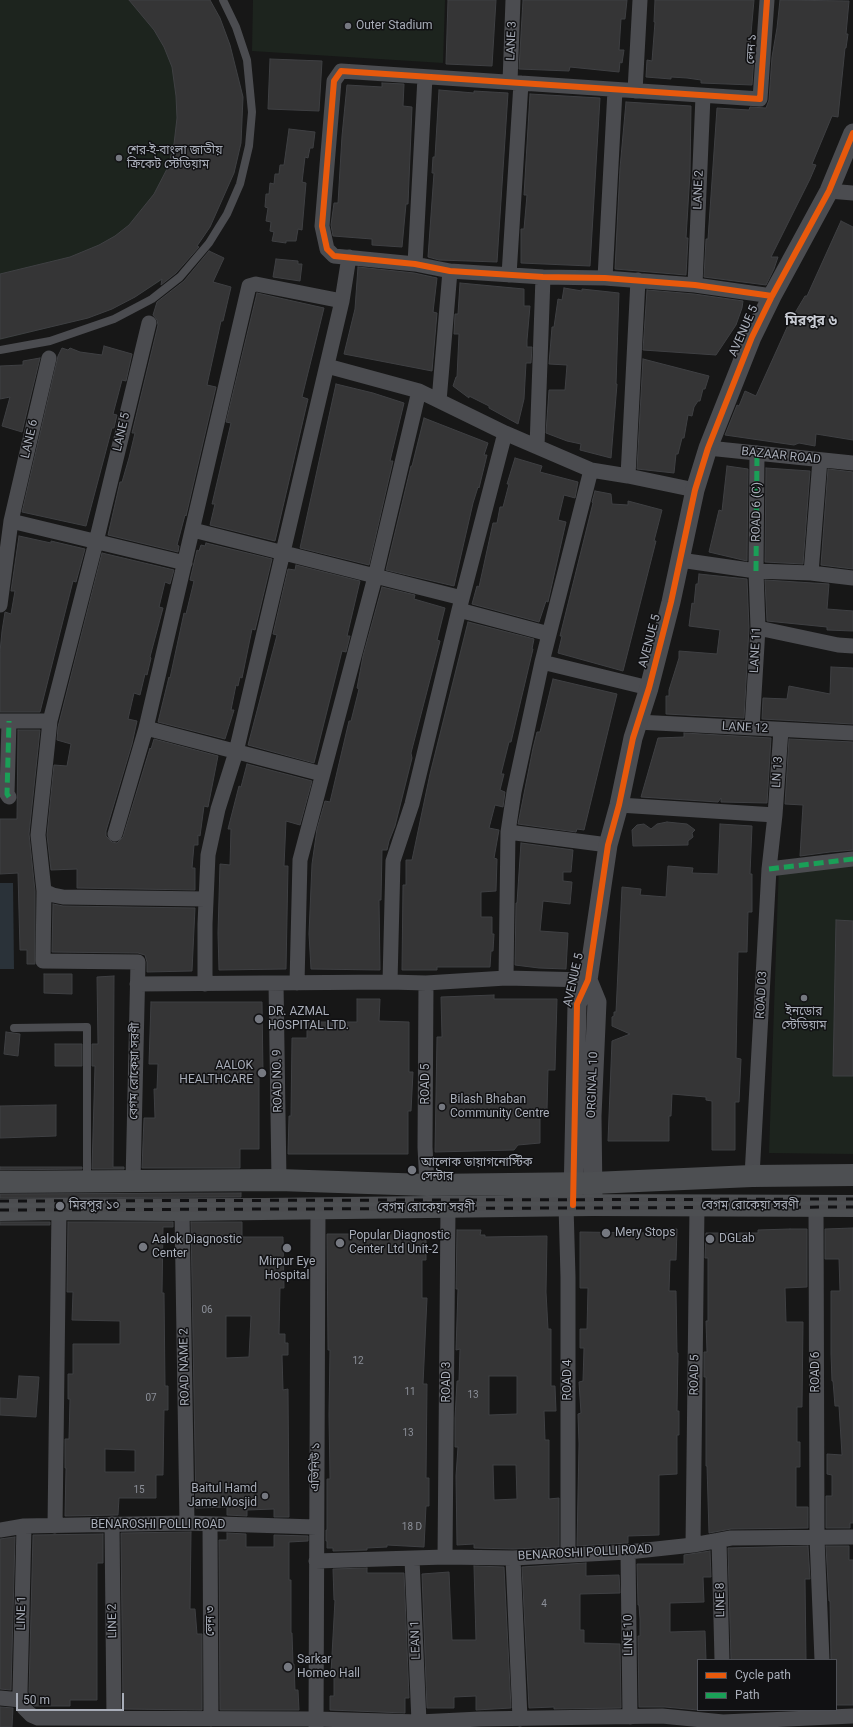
<!DOCTYPE html>
<meta charset="utf-8">
<style>
body{margin:0}
#map{position:relative;width:853px;height:1727px;overflow:hidden;background:#171717;font-family:Roboto,sans-serif}
canvas{display:block}
.legend{position:absolute;left:697px;top:1659px;width:140px;height:52px;box-sizing:border-box;background:#111113;border:1px solid #4d4f55;margin:0;padding:5px 7px;list-style:none;font-size:12px;color:#a8adb8}
.legend li{display:flex;align-items:center;gap:8px;height:20px}
.legend b{width:20px;border:1px solid #4d4f55}
.scale{position:absolute;left:16px;top:1693px;width:108px;height:18px;box-sizing:border-box;border:2px solid #a8adb8;border-top:0;padding-left:5px;font-size:12px;line-height:14px;white-space:nowrap;color:#a8adb8;-webkit-text-stroke:3px #111113;paint-order:stroke}
</style>
<div id="map">
<canvas width="853" height="1727"></canvas>
<ul class="legend">
<li><b style="height:5px;background:#e8590c"></b>Cycle path</li>
<li><b style="height:5px;background:#1a9f57"></b>Path</li>
</ul>
<div class="scale">50 m</div>
</div>
<script>
const ctx = document.querySelector('canvas').getContext('2d');
ctx.lineJoin = 'round';
function fill(path, color) {
  ctx.fillStyle = color;
  ctx.fill(path, 'evenodd');
}
function shape(rows) {
  const path = new Path2D();
  for (const r of rows) {
    path.moveTo(r[0], r[1]);
    for (let i = 2; i < r.length; i += 2) path.lineTo(r[i], r[i + 1]);
  }
  return path;
}
function stroke(path, color, width, dash) {
  ctx.strokeStyle = color;
  ctx.lineWidth = width;
  ctx.lineCap = dash ? 'butt' : 'round';
  ctx.setLineDash(dash || []);
  ctx.stroke(path);
}
function label(font, color, halo, rows, align = 'center') {
  ctx.font = font + ' Roboto,"Noto Sans Bengali",sans-serif';
  ctx.lineWidth = 3;
  ctx.setLineDash([]);
  ctx.textBaseline = 'middle';
  ctx.strokeStyle = halo;
  ctx.fillStyle = color;
  for (const [text, x, y, turn = 0] of rows) {
    ctx.save();
    ctx.translate(x, y);
    ctx.rotate((+turn || 0) * Math.PI / 180);
    ctx.textAlign = isNaN(turn) ? turn : align;
    if (halo) ctx.strokeText(text, 0, 0);
    ctx.fillText(text, 0, 0);
    ctx.restore();
  }
}
const green = shape([
 [0,0,210,0,220,18,230,45,243,97,241,143,234,173,210,227,198,245,182,262,159,282,135,297,112,309,88,318,0,340],
 [253,0,445,0,443,63,252,51],
 [779,863,853,864,853,921,836,921,833,1075,853,1076,853,1154,769,1153]
]);
const water = shape([
 [0,883,13,883,14,969,0,969]
]);
const building = shape([
 [129,0,210,0,220,18,230,45,243,97,241,143,234,173,210,227,197,246,199,247,176,273,161,285,162,279,135,297,112,309,88,318,0,339,0,274,70,257,99,245,115,236,129,225,154,194,168,167,174,144,177,118,176,96,172,67,164,47,154,30,129,0],
 [448,0,496,0,492,66,446,64,448,0],
 [523,0,627,0,625,19,621,19,619,50,624,50,622,63,620,62,619,72,570,67,569,71,519,69,523,0],
 [655,0,754,0,749,56,754,56,752,85,701,83,701,80,687,78,671,77,671,79,646,77,647,60,652,61,655,22,654,22,655,0],
 [780,0,849,1,846,34,848,34,846,48,845,48,838,117,832,116,812,164,816,165,810,179,771,257,778,257,774,269,766,285,704,277,706,239,708,239,717,108,749,110,750,107,766,108,769,100,772,57,777,28,780,0],
 [270,59,322,61,319,111,268,109,270,59],
 [382,83,404,84,403,106,412,107,408,204,406,204,402,247,372,245,372,239,333,236,331,225,334,203,338,203,342,136,347,85,382,87,382,83],
 [439,90,474,93,474,91,508,93,497,262,439,260,428,257,434,173,432,173,433,157,435,157,439,90],
 [530,94,600,98,590,266,521,263,521,229,524,229,527,195,524,195,530,94],
 [626,102,691,106,690,173,686,238,688,238,686,275,615,269,620,168,626,102],
 [289,129,315,132,313,148,310,148,308,158,305,157,302,182,306,183,302,230,298,229,296,241,286,241,286,243,272,241,274,232,270,231,271,222,266,221,268,208,265,207,266,194,269,194,270,183,274,184,275,174,279,174,280,165,284,165,289,129],
 [841,221,853,227,853,440,816,434,815,446,799,443,794,445,725,435,737,405,739,406,745,391,756,396,789,323,805,296,807,296,841,221],
 [209,251,224,258,213,282,231,287,223,321,221,321,207,385,216,387,186,516,185,515,177,545,179,546,178,552,108,535,120,482,122,482,129,458,135,433,132,433,158,325,157,320,153,315,157,302,184,281,209,251],
 [276,259,298,261,298,264,302,264,300,281,273,277,276,259],
 [358,267,414,273,437,278,433,312,437,313,432,371,344,354,355,309,358,267],
 [460,283,524,289,524,306,530,306,527,340,527,347,532,347,531,363,526,363,524,399,518,424,489,408,489,406,469,396,469,398,453,386,456,377,457,377,459,334,454,334,455,314,458,314,460,283],
 [564,288,582,291,582,289,619,293,616,384,617,384,611,458,580,450,581,444,567,441,546,433,549,390,565,390,567,365,549,364,552,327,554,327,558,299,562,300,564,288],
 [647,290,694,294,743,301,742,308,736,325,716,355,643,350,647,290],
 [257,293,324,308,302,397,308,399,275,541,210,525,215,504,212,504,231,423,226,422,257,293],
 [104,346,132,354,126,381,122,380,113,414,117,415,114,428,112,428,86,526,22,512,58,356,62,348,68,350,70,348,80,352,102,355,104,346],
 [40,358,22,432,2,426,10,397,0,399,0,366,23,365,23,361,40,358],
 [643,359,709,376,705,389,703,389,700,401,698,401,694,407,692,416,688,415,684,438,682,438,678,454,676,454,674,473,637,469,643,359],
 [336,384,373,393,404,403,390,461,393,461,369,565,300,548,336,384],
 [424,418,488,443,484,455,487,455,479,488,478,487,473,503,454,586,386,570,411,466,412,466,424,418],
 [515,458,542,466,540,472,578,482,575,498,564,495,558,520,566,522,548,602,546,601,539,622,472,604,477,586,479,587,493,523,497,523,500,507,503,507,509,484,507,484,515,458],
 [727,466,748,469,747,561,709,552,719,510,722,511,727,466],
 [766,468,810,471,803,564,765,562,766,468],
 [828,469,853,472,853,569,821,565,828,469],
 [595,491,611,494,612,504,628,505,628,501,662,510,654,541,656,541,623,671,558,653,562,636,560,636,593,503,592,502,595,491],
 [19,536,51,543,51,541,85,549,76,582,73,581,40,712,0,712,0,652,2,631,5,612,11,614,15,591,11,591,19,536],
 [206,543,272,559,255,630,252,629,242,678,240,677,238,686,236,685,231,710,234,710,225,739,158,722,169,677,170,678,184,613,186,614,194,581,190,580,197,550,199,551,201,545,205,546,206,543],
 [102,553,174,570,170,584,165,582,159,607,163,608,150,657,151,658,147,675,145,674,140,695,134,693,128,719,137,721,132,744,106,831,106,836,112,842,117,843,123,837,150,748,151,749,154,739,218,756,208,807,204,806,200,836,198,835,198,845,194,845,192,868,195,868,195,890,77,888,77,869,51,870,47,835,54,765,67,766,71,744,57,740,58,727,102,553],
 [296,565,360,581,347,636,350,636,346,652,342,651,314,763,248,745,277,635,273,634,288,569,295,570,296,565],
 [699,574,747,579,749,628,744,718,666,714,666,696,669,696,669,690,679,658,679,651,717,654,720,630,689,626,692,603,694,604,696,584,698,584,699,574],
 [765,580,829,584,827,609,853,611,853,631,827,630,827,627,767,621,765,580],
 [382,587,415,595,414,599,445,608,437,640,440,641,411,753,412,758,395,826,389,841,387,850,382,850,381,900,379,900,380,970,311,969,309,934,312,864,317,829,325,801,330,802,349,721,351,721,359,689,357,688,363,656,382,587],
 [468,622,534,639,532,649,533,649,511,742,509,742,501,774,504,774,500,790,505,792,503,807,495,805,489,828,499,830,494,858,497,859,496,891,481,892,481,917,492,917,492,934,494,934,493,951,491,951,490,967,437,967,437,970,402,970,403,885,406,885,406,860,412,860,430,774,468,622],
 [831,667,853,668,853,724,762,719,763,698,787,699,789,686,830,694,831,667],
 [553,679,617,694,584,830,577,829,576,832,518,824,533,748,537,732,540,732,553,679],
 [18,730,40,730,29,834,35,891,35,964,27,964,27,950,20,950,18,873,0,874,0,819,17,819,18,730],
 [684,733,771,738,767,803,721,802,721,798,718,802,641,797,658,738,684,737,684,733],
 [789,739,853,742,853,850,830,852,800,856,803,805,785,804,789,739],
 [247,764,312,781,300,825,286,821,284,866,288,866,286,969,219,970,218,933,220,864,230,865,231,829,228,829,239,786,241,787,247,764],
 [667,822,687,824,695,830,692,833,693,837,688,841,688,845,633,846,632,830,637,825,644,824,651,829,657,824,667,822],
 [720,824,752,826,750,874,752,874,752,912,748,912,747,952,738,952,736,1058,741,1059,739,1102,735,1102,735,1150,712,1150,712,1101,706,1100,706,1097,672,1094,671,1116,669,1116,669,1141,608,1141,612,1041,630,1034,612,1026,612,1017,614,1016,614,1012,616,1012,622,887,641,889,640,895,666,897,668,866,693,868,692,873,718,874,720,824],
 [521,843,573,850,571,872,563,872,563,881,572,882,570,904,543,901,540,931,568,933,566,969,539,968,515,965,516,903,517,903,521,843],
 [53,904,63,906,195,908,192,971,147,972,147,962,145,955,138,953,52,952,53,904],
 [836,920,853,921,853,1076,833,1076,836,920],
 [44,974,72,974,72,994,44,993,44,974],
 [114,976,113,1167,124,1167,124,1169,92,1169,95,1066,92,1066,92,1044,98,1044,97,977,114,976],
 [494,995,494,999,557,999,555,1070,548,1070,547,1110,540,1110,540,1143,518,1145,514,1150,435,1152,437,1037,442,1037,441,997,494,995],
 [357,999,380,999,379,1021,409,1022,409,1072,413,1072,411,1111,408,1111,408,1154,288,1154,289,1116,291,1116,292,1038,307,1038,307,1022,357,1022,357,999],
 [151,1002,262,1002,263,1074,259,1074,259,1149,240,1149,240,1168,142,1168,144,1118,155,1118,154,1089,157,1089,158,1064,149,1064,151,1002],
 [6,1032,20,1034,18,1056,4,1054,6,1032],
 [55,1044,82,1044,82,1066,55,1066,55,1044],
 [56,1105,56,1136,0,1138,0,1106,56,1105],
 [0,1167,82,1167,82,1169,0,1170,0,1167],
 [241,1193,241,1197,0,1198,0,1194,241,1193],
 [0,1222,50,1222,50,1225,0,1225,0,1222],
 [68,1222,173,1222,173,1227,163,1227,162,1293,164,1293,165,1386,168,1386,168,1410,164,1410,163,1475,156,1475,156,1498,119,1498,118,1515,65,1516,66,1468,65,1468,65,1439,69,1439,70,1399,68,1399,68,1374,73,1374,73,1344,120,1344,120,1321,72,1320,73,1292,67,1292,68,1222],
 [105,1449,135,1450,135,1472,105,1472,105,1449],
 [191,1222,242,1222,242,1237,283,1237,284,1288,280,1288,279,1334,285,1334,285,1343,288,1343,288,1355,282,1355,283,1390,288,1389,289,1517,274,1517,274,1509,247,1510,247,1516,227,1515,227,1507,196,1508,191,1222],
 [226,1316,251,1316,249,1357,226,1358,226,1316],
 [853,1228,853,1523,850,1523,850,1528,826,1528,826,1496,832,1496,832,1475,827,1474,827,1454,842,1455,839,1406,835,1406,833,1381,832,1381,831,1354,831,1291,840,1291,839,1259,825,1259,825,1229,853,1228],
 [651,1229,677,1229,676,1260,670,1260,669,1291,676,1291,677,1353,678,1353,677,1411,679,1411,679,1435,677,1435,677,1474,659,1475,659,1535,628,1536,628,1543,577,1546,579,1444,578,1414,581,1413,579,1382,583,1381,584,1348,580,1348,580,1329,587,1329,588,1288,580,1288,580,1232,651,1233,651,1229],
 [790,1229,807,1229,807,1287,785,1288,786,1322,803,1322,802,1407,797,1407,797,1442,800,1442,800,1467,796,1467,796,1507,808,1507,808,1528,731,1529,709,1533,707,1466,706,1466,706,1377,704,1377,704,1352,707,1352,706,1321,708,1321,708,1258,705,1258,706,1233,758,1233,758,1230,790,1229],
 [457,1230,481,1230,480,1235,485,1235,485,1237,547,1236,546,1292,548,1329,551,1329,551,1386,555,1386,556,1411,544,1411,545,1440,549,1440,549,1499,559,1498,559,1547,513,1549,474,1548,474,1544,457,1545,456,1476,458,1447,455,1447,455,1418,457,1381,459,1381,460,1349,456,1350,458,1289,456,1289,457,1230],
 [489,1376,517,1376,517,1414,489,1415,489,1376],
 [493,1465,516,1465,517,1499,494,1500,493,1465],
 [386,1232,426,1232,426,1260,422,1260,422,1298,427,1298,423,1384,427,1384,426,1478,429,1478,429,1506,426,1506,424,1547,387,1545,387,1547,367,1548,367,1550,333,1551,333,1548,327,1548,327,1541,326,1541,326,1530,327,1530,327,1479,330,1479,329,1415,330,1350,328,1350,327,1234,386,1234,386,1232],
 [19,1376,39,1377,36,1417,0,1415,0,1398,17,1399,19,1376],
 [191,1532,190,1609,195,1609,197,1634,202,1634,202,1710,123,1709,121,1533,191,1532],
 [227,1533,246,1534,246,1547,274,1547,274,1535,308,1536,308,1541,289,1542,289,1580,291,1580,291,1633,292,1633,293,1664,294,1664,295,1690,298,1690,299,1710,220,1710,219,1540,227,1540,227,1533],
 [103,1534,103,1563,97,1563,97,1700,70,1700,70,1706,34,1706,32,1703,29,1692,33,1535,103,1534],
 [15,1537,11,1690,0,1689,0,1539,15,1537],
 [808,1546,810,1579,805,1579,806,1660,731,1660,728,1548,808,1546],
 [826,1546,849,1546,849,1560,853,1560,853,1705,836,1705,836,1660,831,1660,830,1601,829,1601,826,1546],
 [710,1551,711,1577,703,1577,704,1602,670,1603,670,1632,705,1631,706,1660,698,1660,698,1710,665,1707,639,1707,638,1636,640,1636,640,1619,639,1605,638,1605,637,1564,684,1564,684,1555,710,1551],
 [586,1563,586,1576,619,1575,620,1593,580,1594,580,1630,584,1630,584,1643,620,1644,621,1708,554,1709,554,1707,529,1708,522,1567,586,1563],
 [474,1566,504,1567,511,1708,476,1710,476,1696,454,1697,454,1708,427,1708,422,1574,449,1572,452,1640,476,1640,474,1566],
 [367,1568,367,1573,404,1573,409,1698,405,1698,405,1713,330,1710,330,1696,334,1696,334,1673,331,1673,335,1600,334,1600,333,1569,367,1568],
 [0,1707,13,1708,12,1727,0,1727,0,1707]
]);
const service = shape([
 [0,350,50,341,114,319,152,299,180,277,209,243,227,214,240,184,249,146,252,112,247,60,236,27,223,0],
 [14,1028,87,1027,87,1181]
]);
const minor = shape([
 [767,0,760,99,341,71,334,81,322,226,327,249,334,256,415,264,450,271,543,277,605,278,695,285,772,296],
 [510,82,513,0],
 [635,91,640,0],
 [829,191,853,193],
 [415,264,425,77],
 [509,275,521,83],
 [605,278,615,90],
 [695,285,703,96],
 [149,323,96,542,50,721,38,835,44,891,53,895,63,897,206,899],
 [327,366,419,391,505,433,591,470,628,476,695,490],
 [439,401,450,271],
 [537,447,543,277],
 [708,448,853,463],
 [628,476,638,280],
 [11,521,185,563],
 [193,530,462,598],
 [680,560,756,571,811,573,853,578],
 [811,573,820,460],
 [0,605,11,521,49,358],
 [459,610,549,634],
 [758,628,838,645,853,646],
 [542,662,649,688],
 [0,721,50,721],
 [637,722,853,733],
 [146,728,322,774],
 [752,728,758,628,756,571,757,453],
 [9,797,7,794,9,721],
 [619,805,775,815],
 [508,832,608,845],
 [115,834,146,728,249,286,256,284,342,301],
 [769,869,853,859],
 [44,891,43,961,138,962,133,1182],
 [506,978,508,832,514,792,542,662,591,470],
 [390,982,393,861,412,804,459,610,505,433],
 [276,983,279,1180],
 [297,983,300,860,375,577,419,391],
 [426,983,425,1147,427,1185],
 [137,984,390,982,426,983,506,978,588,980],
 [205,984,205,924,208,855,218,809,236,752,342,301,349,257],
 [752,1176,769,869,775,815,781,730],
 [566,1205,568,1277,568,1554],
 [816,1206,817,1538,822,1660],
 [182,1210,187,1523],
 [112,1524,114,1718],
 [210,1524,211,1719],
 [24,1526,20,1693,24,1708,31,1715,38,1718,316,1719,419,1722,480,1719,662,1716,723,1722,853,1716],
 [55,1526,59,1209],
 [0,1530,24,1526,187,1523,316,1527],
 [719,1540,722,1660],
 [693,1545,697,1206],
 [628,1552,630,1717],
 [445,1557,448,1208],
 [513,1558,520,1719],
 [412,1559,419,1722],
 [316,1561,445,1557,513,1558,628,1552,693,1545,731,1538,853,1537],
 [0,1698,21,1700],
 [316,1727,318,1208]
]);
const tertiary = shape([
 [588,980,597,1002,592,1116,593,1198],
 [573,1198,577,1004,588,980,608,845,619,805,633,738,649,688,671,602,695,490,708,448,752,337,772,296,829,191,853,133]
]);
const primary = shape([
 [0,1182,279,1180,427,1185,593,1183,752,1176,853,1175],
 [0,1210,59,1209,182,1210,593,1205,853,1206]
]);
const rail = shape([
 [0,1201,853,1199],
 [0,1210,853,1207]
]);
const quiet = shape([
 [756,571,757,453],
 [9,797,7,794,9,721],
 [769,869,853,859]
]);
const cycleway = shape([
 [767,0,760,99,341,71,334,81,322,226,327,249,334,256,415,264,450,271,543,277,605,278,695,285,772,296],
 [573,1205,577,1004,588,980,608,845,619,805,633,738,649,688,671,602,695,490,708,448,752,337,772,296,829,191,853,133]
]);
const markers = [
 [348,26,4,"#757880"],
 [119,158,4,"#757880"],
 [804,998,4,"#757880"],
 [259,1019,5,"#757880"],
 [262,1073,5,"#757880"],
 [442,1107,4,"#757880"],
 [412,1170,5,"#757880"],
 [60,1206,5,"#757880"],
 [606,1233,5,"#757880"],
 [710,1239,5,"#757880"],
 [340,1243,5,"#757880"],
 [143,1247,5,"#757880"],
 [287,1248,5,"#757880"],
 [265,1496,4,"#757880"],
 [288,1667,5,"#757880"]
];
const numberNames = [
 ["06",207,1310],
 ["12",358,1361],
 ["11",410,1392],
 ["13",473,1395],
 ["07",151,1398],
 ["13",408,1433],
 ["15",139,1490],
 ["18 D",412,1527],
 ["4",544,1604]
];
const poiNames = [
 ["Outer Stadium",356,26],
 ["শের-ই-বাংলা জাতীয়",127,151],
 ["ক্রিকেট স্টেডিয়াম",127,165],
 ["DR. AZMAL",268,1012],
 ["HOSPITAL LTD.",268,1026],
 ["ইনডোর",804,1012,"center"],
 ["স্টেডিয়াম",804,1026,"center"],
 ["AALOK",253,1066,"right"],
 ["HEALTHCARE",253,1080,"right"],
 ["Bilash Bhaban",450,1100],
 ["Community Centre",450,1114],
 ["আলোক ডায়াগনোস্টিক",421,1163],
 ["সেন্টার",421,1177],
 ["মিরপুর ১০",69,1206],
 ["Mery Stops",615,1233],
 ["Popular Diagnostic",349,1236],
 ["Center Ltd Unit-2",349,1250],
 ["DGLab",719,1239],
 ["Aalok Diagnostic",152,1240],
 ["Center",152,1254],
 ["Mirpur Eye",287,1262,"center"],
 ["Hospital",287,1276,"center"],
 ["Baitul Hamd",257,1489,"right"],
 ["Jame Mosjid",257,1503,"right"],
 ["Sarkar",297,1660],
 ["Homeo Hall",297,1674]
];
const streetNames = [
 ["LANE 3",512,41,-88],
 ["লেন ১",752,49,-86],
 ["LANE 2",699,190,-88],
 ["AVENUE 5",744,331,-66],
 ["LANE 5",122,432,-77],
 ["LANE 6",30,439,-77],
 ["BAZAAR ROAD",781,456,6],
 ["ROAD 6 (C)",757,512,-89],
 ["AVENUE 5",650,641,-75],
 ["LANE 11",756,650,-87],
 ["LANE 12",745,728,3],
 ["LN 13",778,772,-86],
 ["AVENUE 5",574,980,-77],
 ["ROAD 03",762,995,-87],
 ["বেগম রোকেয়া সরণী",135,1071,-89],
 ["ROAD NO. 9",278,1081,-91],
 ["ROAD 5",426,1084,-90],
 ["ORGINAL 10",593,1085,-88],
 ["বেগম রোকেয়া সরণী",750,1206],
 ["বেগম রোকেয়া সরণী",426,1208],
 ["ROAD NAME 2",185,1367,-91],
 ["ROAD 6",816,1372,-90],
 ["ROAD 5",695,1375,-89],
 ["ROAD 4",568,1380,-90],
 ["ROAD 3",447,1382,-90],
 ["এভিনিউ ১",316,1467,-89],
 ["BENAROSHI POLLI ROAD",158,1525],
 ["BENAROSHI POLLI ROAD",585,1553,-3],
 ["LINE 8",721,1600,-91],
 ["LINE 1",22,1613,-89],
 ["LINE 2",113,1621,-91],
 ["লেন ৩",211,1621,-90],
 ["LINE 10",629,1635,-91],
 ["LEAN 1",416,1640,-92]
];
const quarterNames = [
 ["মিরপুর ৬",811,321]
];
fill(green, '#1d241e');
fill(water, '#2a3239');
fill(building, '#353536');
stroke(building, '#3f4043', 1);
stroke(service, '#4b4c50', 8);
stroke(minor, '#4b4c50', 15);
stroke(tertiary, '#4b4c50', 19);
stroke(primary, '#4d4f52', 22);
stroke(rail, '#4b4c4f', 4.5);
stroke(rail, '#111113', 3, [9]);
stroke(quiet, '#1a9f57', 5, [10, 5]);
stroke(cycleway, '#e8590c', 6);
for (const [x, y, r, color] of markers) {
  const dot = new Path2D();
  dot.arc(x, y, r, 0, 2 * Math.PI);
  ctx.fillStyle = color;
  ctx.fill(dot);
  stroke(dot, '#111113', 1.5);
}
label('10px', '#8b8f98', null, numberNames);
label('12px', '#a8adb8', '#111113', poiNames, 'left');
label('12px', '#a8adb8', '#111113', streetNames);
label('bold 14px', '#c9ccd4', '#111113', quarterNames);
</script>
